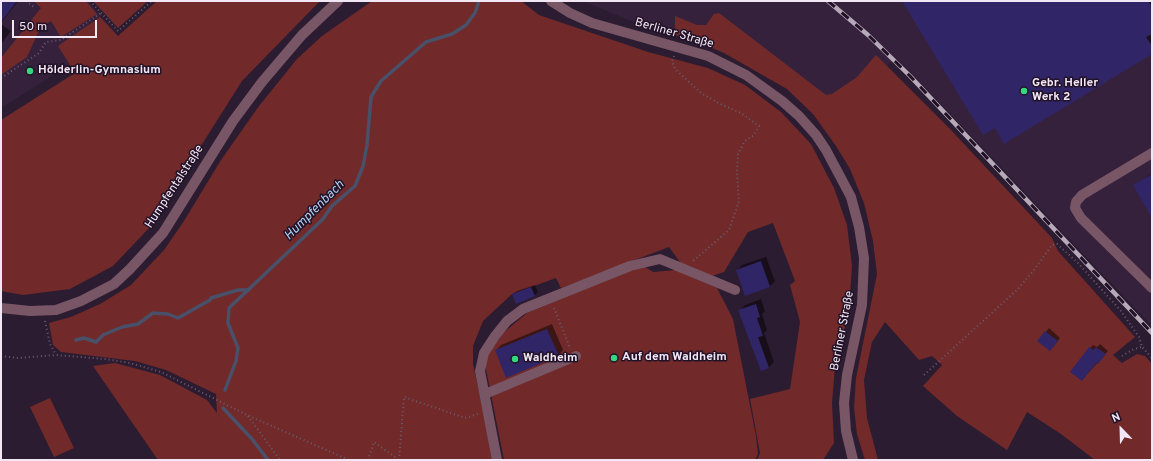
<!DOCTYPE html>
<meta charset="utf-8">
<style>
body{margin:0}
#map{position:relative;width:1153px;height:461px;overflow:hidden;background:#2c1c31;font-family:Overpass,sans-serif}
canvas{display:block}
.frame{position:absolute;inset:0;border:2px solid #f2e7f5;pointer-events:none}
.north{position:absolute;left:1101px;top:409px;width:40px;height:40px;-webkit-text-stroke:3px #221227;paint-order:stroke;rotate:337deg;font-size:11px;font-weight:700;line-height:16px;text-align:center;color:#f2e7f5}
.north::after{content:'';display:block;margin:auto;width:14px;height:18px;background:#f2e7f5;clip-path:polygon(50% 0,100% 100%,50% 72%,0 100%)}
.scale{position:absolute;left:12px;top:20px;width:85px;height:18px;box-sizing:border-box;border:2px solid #f2e7f5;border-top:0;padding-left:5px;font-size:12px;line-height:14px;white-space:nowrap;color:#f2e7f5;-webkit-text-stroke:3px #221227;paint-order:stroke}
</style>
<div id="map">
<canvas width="1153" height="461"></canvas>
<div class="frame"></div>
<div class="north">N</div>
<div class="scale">50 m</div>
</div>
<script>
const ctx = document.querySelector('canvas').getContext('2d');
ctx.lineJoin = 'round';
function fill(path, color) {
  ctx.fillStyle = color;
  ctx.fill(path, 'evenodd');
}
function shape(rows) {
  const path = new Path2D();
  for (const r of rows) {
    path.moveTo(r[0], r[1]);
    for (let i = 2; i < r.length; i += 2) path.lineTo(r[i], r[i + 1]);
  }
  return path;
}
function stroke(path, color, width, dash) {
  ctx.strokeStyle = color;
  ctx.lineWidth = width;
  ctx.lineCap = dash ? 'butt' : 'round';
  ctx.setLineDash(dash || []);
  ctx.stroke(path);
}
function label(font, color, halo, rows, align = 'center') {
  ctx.font = font + ' Overpass,sans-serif';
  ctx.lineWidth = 3;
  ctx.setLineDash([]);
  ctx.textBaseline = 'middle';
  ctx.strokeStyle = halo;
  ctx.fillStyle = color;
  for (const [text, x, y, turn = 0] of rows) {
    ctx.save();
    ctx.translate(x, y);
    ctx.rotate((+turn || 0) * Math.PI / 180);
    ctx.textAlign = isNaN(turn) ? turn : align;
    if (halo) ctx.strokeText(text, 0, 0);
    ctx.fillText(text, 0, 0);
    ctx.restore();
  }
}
const built = shape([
 [1,1,88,1,117,35,1,108],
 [583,1,1152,1,1152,326,896,57,871,83,823,106,713,45,631,21]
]);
const green = shape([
 [34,1,86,1,97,14,61,37,51,21,41,26,27,57,1,75,1,58,41,8],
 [93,1,148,1,118,28],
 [157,1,320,1,242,81,149,228,113,266,70,289,23,295,1,291,1,120,75,73,58,46,100,17,118,36],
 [372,1,521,1,539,15,648,52,708,68,745,85,781,112,811,144,834,188,847,225,852,266,849,310,835,366,832,403,834,443,823,460,757,460,760,453,750,399,790,389,800,322,790,285,795,281,773,223,748,232,724,272,712,276,682,265,669,247,561,288,556,278,512,294,483,321,473,346,473,364,494,460,158,460,93,366,115,363,160,375,207,400,217,413,216,394,166,370,135,361,61,352,53,345,49,323,71,317,100,304,131,285,164,250,184,221,221,160,259,106,297,59,322,36],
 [719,13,826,95,832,94,857,77,876,55,950,129,1052,238,1058,251,1135,337,1113,355,1122,363,1137,354,1145,356,1152,364,1152,460,1095,460,1061,434,1027,412,1007,450,957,416,923,386,942,365,932,356,919,360,885,322,872,342,864,380,867,418,878,460,865,460,857,434,854,408,856,378,877,274,873,241,864,203,850,169,836,146,813,114,787,89,724,53,700,43,675,35,675,16,697,25,706,25,714,14],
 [642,265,653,272,676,270,717,288,733,319,756,436,758,454,755,460,504,460,485,364,489,353,503,333,527,313],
 [50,398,74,448,54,457,30,407]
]);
const shadow = shape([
 [1,1,18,1,1,23],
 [903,1,1152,1,1152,53,995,127],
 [1,24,11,31,1,44],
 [1152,173,1152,216,1134,186],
 [766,257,775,281,769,287,737,270,742,265],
 [535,285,538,292,535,295,513,294,517,291],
 [761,299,765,311,762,314,767,330,764,333,774,362,769,367,740,310,745,305],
 [552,324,563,350,558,355,496,350,501,345],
 [1049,328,1060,338,1053,347,1046,332],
 [1100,344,1108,351,1082,380,1090,348,1093,345,1097,347]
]);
const stream = shape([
 [76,340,84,338,96,342,103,335,122,327,138,324,153,313,168,314,178,318,210,300,211,298,238,290,249,290],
 [225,390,236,361,238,348,228,323,229,308,323,219,332,206,355,186,363,166,367,145,371,97,381,81,426,42,452,34,466,25,475,13,479,1],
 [223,408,252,439,268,460]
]);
const building = shape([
 [1,1,17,1,1,22],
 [902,1,1148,1,1152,7,1152,34,1146,37,1152,46,1152,54,1004,144,995,128,983,135],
 [1152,174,1152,218,1133,185],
 [761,261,770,287,745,296,736,270],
 [531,287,535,296,516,304,512,294],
 [756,304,760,317,757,318,763,336,758,337,769,368,761,371,738,310],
 [547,329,559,356,506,378,495,350],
 [1045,331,1058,341,1050,351,1037,341],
 [1089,347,1093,350,1096,347,1106,354,1098,364,1096,363,1082,381,1070,372]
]);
const path = shape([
 [26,1,35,8],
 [90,1,118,31,152,1],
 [674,56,672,61,675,69,701,93,718,103,741,113,759,126,754,135,745,141,738,154,737,173,739,201,729,230,693,261],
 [1,78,39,53,46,42,61,40,101,13],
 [554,308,570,348],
 [45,321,50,344,56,355],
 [1,356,18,358,56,355,105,359,130,363,161,372,247,415,349,460],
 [1122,356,1134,349,1142,347],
 [924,375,1018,289,1034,270,1052,245,1057,244,1077,262,1121,311,1139,337,1142,347,1152,358],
 [248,416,280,460],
 [368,460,374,442,399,460],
 [399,460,404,397,465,418,478,414]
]);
const minor = shape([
 [551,1,570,13,592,23,708,56,746,75,782,101,799,116,816,135,826,150,851,197,859,227,864,258,862,305,847,375,844,403,846,431,853,460],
 [1152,153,1082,195,1076,202,1075,208,1081,218,1152,288],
 [1,308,30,311,56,310,81,301,114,284,130,269,163,233,233,121,262,82,302,35,338,1],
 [485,394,576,356],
 [497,460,480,371,484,353,495,336,507,321,523,309,630,266,660,259,735,290]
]);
const rail = shape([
 [828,1,868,35,910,76,1152,333]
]);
const markers = [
 [30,71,4,"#35d881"],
 [1024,91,4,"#35d881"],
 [614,358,4,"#35d881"],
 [515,359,4,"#35d881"]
];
const streetNames = [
 ["Berliner Straße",674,34,16],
 ["Humpfentalstraße",175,187,-57],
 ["Berliner Straße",843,331,-79]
];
const poiNames = [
 ["Hölderlin-Gymnasium",38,71],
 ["Gebr. Heller",1032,84],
 ["Werk 2",1032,98],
 ["Auf dem Waldheim",622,358],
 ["Waldheim",523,359]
];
const waterNames = [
 ["Humpfenbach",315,211,-45]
];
fill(built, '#36213c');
fill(green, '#712a29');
fill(shadow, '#0007');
stroke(stream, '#495069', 3.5);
fill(building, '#302567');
stroke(path, '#695b6e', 2, [1, 3]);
stroke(minor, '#785665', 10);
stroke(rail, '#b6a9b9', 4.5);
stroke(rail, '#221227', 3, [9]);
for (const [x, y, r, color] of markers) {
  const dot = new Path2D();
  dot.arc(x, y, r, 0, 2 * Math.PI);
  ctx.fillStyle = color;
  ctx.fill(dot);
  stroke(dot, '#221227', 1.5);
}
label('12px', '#f2e7f5', '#221227', streetNames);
label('bold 12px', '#f2e7f5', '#221227', poiNames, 'left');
label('italic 13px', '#b2cff0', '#221227', waterNames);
</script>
